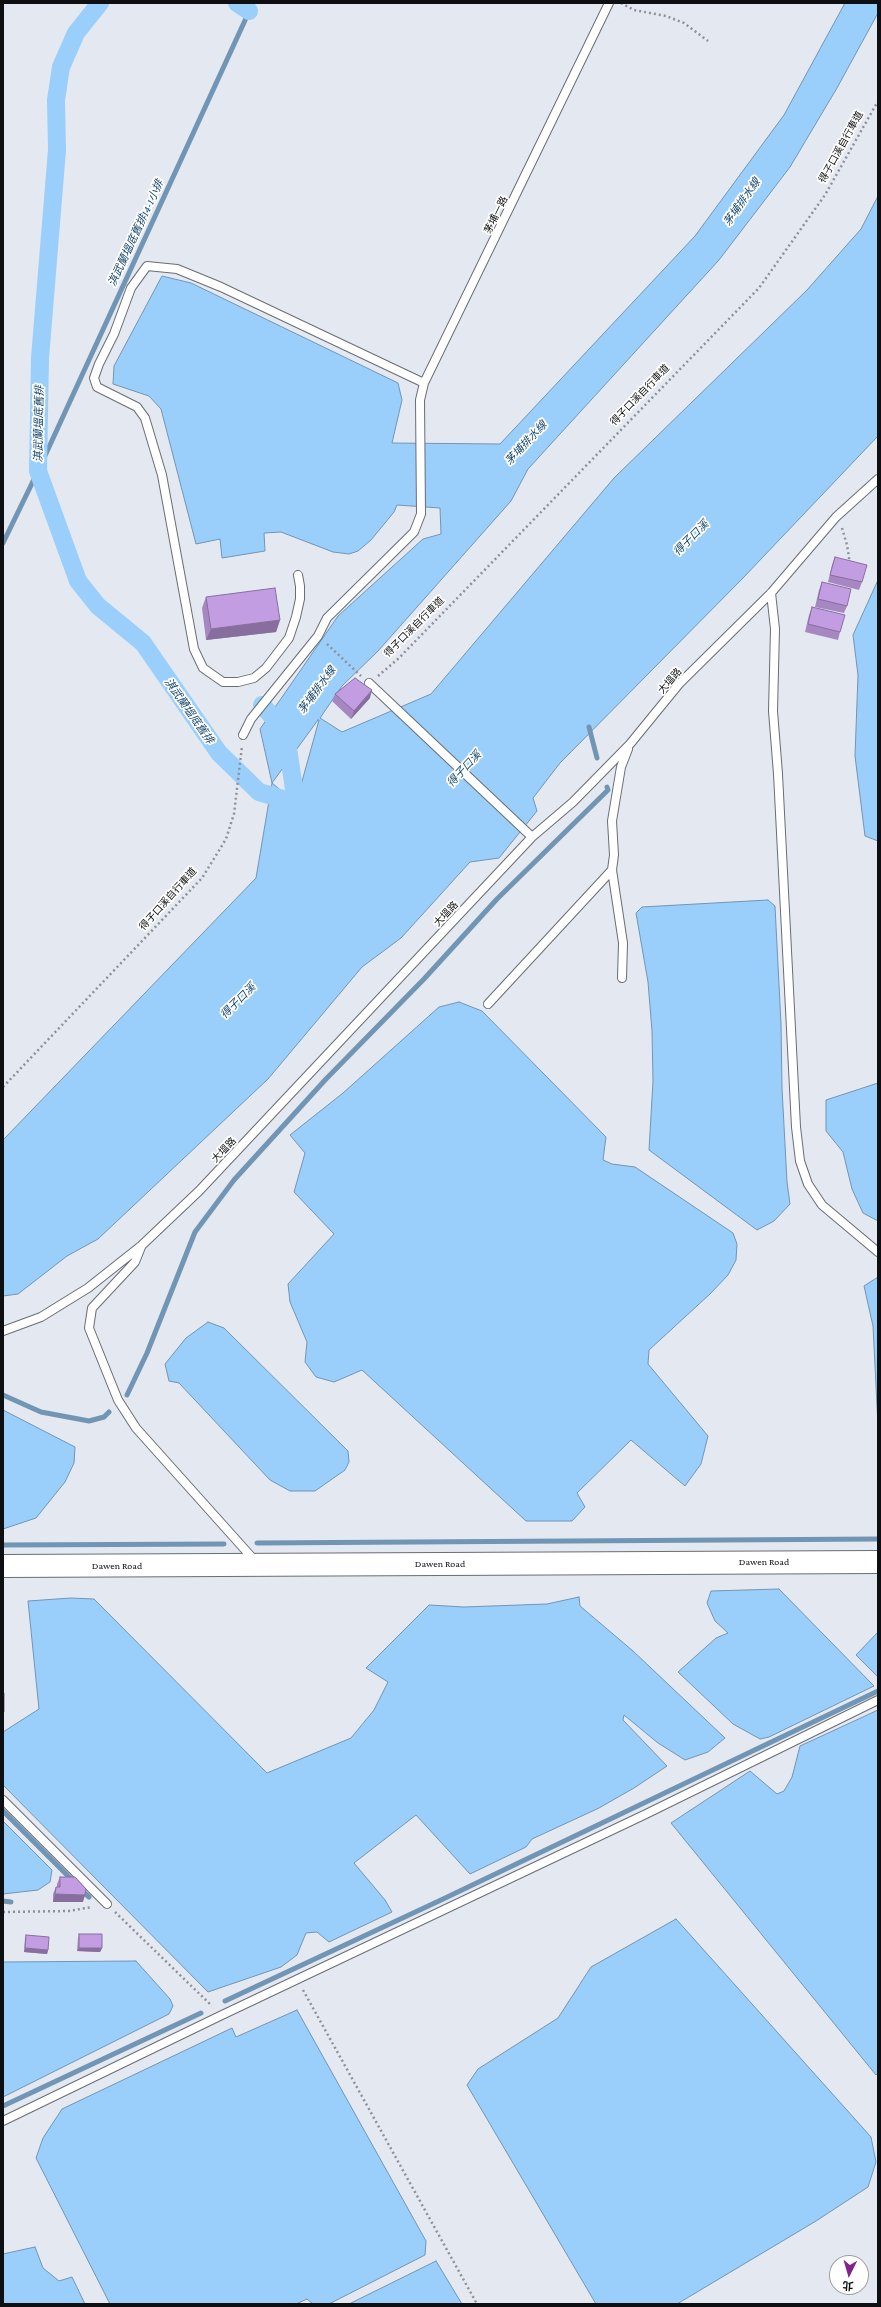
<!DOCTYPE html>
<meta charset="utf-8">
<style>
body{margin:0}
#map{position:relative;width:881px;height:2307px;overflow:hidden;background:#e4e8f0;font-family:"Crimson Pro","Noto Sans TC",serif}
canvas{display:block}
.frame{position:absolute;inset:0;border:4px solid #0e0f12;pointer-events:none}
.north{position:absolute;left:829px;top:2255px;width:40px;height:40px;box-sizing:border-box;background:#fff;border:1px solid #9f9fa0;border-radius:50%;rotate:185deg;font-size:11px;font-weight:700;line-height:16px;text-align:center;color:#0e0f12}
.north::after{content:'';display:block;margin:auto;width:14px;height:18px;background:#84218a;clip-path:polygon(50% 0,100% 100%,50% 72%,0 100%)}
</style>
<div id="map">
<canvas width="881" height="2307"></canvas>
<div class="frame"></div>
<div class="north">北</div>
</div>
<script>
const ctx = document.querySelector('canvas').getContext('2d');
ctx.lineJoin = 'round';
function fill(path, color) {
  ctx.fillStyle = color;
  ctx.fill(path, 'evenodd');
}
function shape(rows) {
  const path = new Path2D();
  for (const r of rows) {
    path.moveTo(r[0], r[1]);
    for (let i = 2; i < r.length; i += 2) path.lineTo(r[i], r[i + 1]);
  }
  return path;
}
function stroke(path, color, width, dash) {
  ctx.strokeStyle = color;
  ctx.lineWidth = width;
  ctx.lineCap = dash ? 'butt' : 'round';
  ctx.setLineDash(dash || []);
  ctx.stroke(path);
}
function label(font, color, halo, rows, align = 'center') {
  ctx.font = font + ' "Crimson Pro","Noto Sans TC",serif';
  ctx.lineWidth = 3.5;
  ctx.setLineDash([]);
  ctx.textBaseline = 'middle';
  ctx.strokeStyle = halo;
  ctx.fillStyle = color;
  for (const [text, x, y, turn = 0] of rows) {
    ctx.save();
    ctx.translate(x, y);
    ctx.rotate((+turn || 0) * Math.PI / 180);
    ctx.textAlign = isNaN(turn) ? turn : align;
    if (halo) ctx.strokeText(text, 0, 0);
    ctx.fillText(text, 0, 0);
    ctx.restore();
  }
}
const water = shape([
 [845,3,878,3,878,13,837,88,790,167,719,260,528,469,511,501,378,651,342,686,320,718,342,732,431,694,614,478,807,290,861,229,878,196,878,436,743,578,560,763,533,798,537,811,499,858,470,862,401,938,362,967,268,1079,98,1239,67,1256,18,1294,3,1296,3,1140,256,878,272,783,260,729,338,616,423,539,441,534,440,508,397,505,394,512,371,540,358,551,349,554,333,552,281,532,264,533,265,551,222,558,220,539,196,544,161,409,149,396,113,384,114,366,162,276,191,283,398,383,402,400,392,443,500,444,695,236,784,115,845,3],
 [318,720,319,720,296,803,272,783,318,720],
 [878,580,878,841,865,836,855,756,858,675,853,635,878,580],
 [768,900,775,906,781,1024,782,1088,787,1182,790,1204,774,1221,757,1230,649,1150,653,1081,652,1031,648,982,636,913,642,907,768,900],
 [459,1002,482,1011,606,1137,603,1160,612,1164,635,1167,733,1233,737,1244,736,1260,728,1275,710,1294,649,1350,648,1364,708,1436,701,1464,685,1486,631,1440,577,1493,585,1507,572,1521,526,1521,362,1370,334,1382,316,1377,305,1362,307,1342,290,1302,288,1284,334,1234,294,1192,305,1153,290,1135,343,1093,439,1007,459,1002],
 [878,1083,878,1221,863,1213,852,1189,843,1152,826,1131,826,1100,878,1083],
 [878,1277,878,1426,873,1326,864,1286,878,1277],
 [208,1322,224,1328,348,1451,349,1462,345,1470,315,1491,290,1491,270,1480,179,1383,169,1381,165,1364,186,1338,208,1322],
 [3,1410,75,1447,74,1463,65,1482,36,1518,3,1529,3,1410],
 [779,1589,874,1686,769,1737,760,1739,733,1724,678,1672,716,1638,728,1633,715,1621,707,1603,711,1591,779,1589],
 [579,1597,580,1606,633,1651,725,1738,708,1752,685,1760,658,1743,624,1715,623,1720,667,1766,634,1788,599,1808,532,1839,526,1847,470,1874,416,1815,354,1863,385,1900,392,1912,329,1942,317,1932,306,1933,297,1955,281,1967,208,1992,3,1785,3,1732,39,1709,28,1601,71,1598,94,1599,267,1773,351,1738,374,1710,388,1682,366,1668,429,1605,464,1607,547,1604,579,1597],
 [878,1632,878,1677,856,1655,878,1632],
 [878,1710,878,2073,876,2075,671,1823,750,1771,777,1794,784,1791,792,1777,800,1746,878,1710],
 [3,1821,52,1870,50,1882,38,1890,3,1894,3,1821],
 [676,1919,871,2137,876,2162,868,2187,816,2221,677,2304,596,2304,467,2085,478,2069,558,2018,591,1967,676,1919],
 [136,1961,170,1999,173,2006,169,2014,3,2097,3,1962,136,1961],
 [297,2010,426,2241,425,2255,329,2304,313,2304,307,2299,296,2304,110,2304,36,2158,43,2138,62,2109,232,2028,236,2037,297,2010],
 [35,2247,43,2268,59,2281,72,2277,85,2304,3,2304,3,2254,35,2247],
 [436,2261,462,2304,349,2304,436,2261]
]);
const stream = shape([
 [3,543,38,471,253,3],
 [589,727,597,758],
 [3,1395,41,1412,89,1421,104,1417,109,1412],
 [127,1395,147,1353,195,1232,234,1180,326,1079,424,979,497,899,608,790,607,787],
 [257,1543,878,1539],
 [3,1545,224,1544],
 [3,1811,73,1881],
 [81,1890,89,1897],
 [3,1901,11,1902],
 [225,2001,441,1900,878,1691],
 [3,2106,201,2013]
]);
const canal = shape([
 [100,3,76,33,61,67,56,100,57,150,40,358,38,471,78,581,98,606,143,643,219,753,259,792,293,802],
 [237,3,249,11],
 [262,705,286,732],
 [286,734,296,803,305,826]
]);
const path = shape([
 [621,3,634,10,666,16,684,23,708,41],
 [842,528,847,545,850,564],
 [327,644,361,676],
 [378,676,399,658,759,288,825,195,878,101],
 [3,1087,202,878,226,839,234,814,242,746],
 [3,1912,69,1911,92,1907],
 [115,1912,212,2006],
 [303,1990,477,2304]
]);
const lane = shape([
 [298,575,300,586,300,599,296,617,289,638,266,668,254,678,238,682,223,682,203,668,194,649,162,475,145,418,137,407,97,387,94,378,99,364,114,334,131,288,147,266,177,269,221,287,424,383],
 [771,593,775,629,773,711,778,774,796,1127,800,1161,808,1184,822,1205,878,1252],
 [369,683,532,837],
 [243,735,251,719,318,636,327,618,414,532,421,514,420,400,424,383,609,3],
 [622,978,623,943,612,870,614,855,612,821,621,767,628,749],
 [488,1004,612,870],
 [141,1247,135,1262,92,1308,89,1328,118,1400,136,1428,256,1562],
 [3,1331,41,1317,88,1288,141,1246,199,1191,532,837,573,802,630,744,679,684,771,593,836,517,878,479],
 [3,1800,107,1904],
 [3,2121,222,2015,646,1814,878,1700]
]);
const secondary = shape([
 [3,1566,878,1562]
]);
const wall = shape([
 [835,557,862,582,859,590,828,582,832,565],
 [822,582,847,606,844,613,815,607,819,590],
 [206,597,280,620,276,632,206,640,202,608],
 [812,607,840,632,838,640,805,632,809,615],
 [335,694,370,698,351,719,332,701],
 [60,1877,83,1902,53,1902,53,1894,56,1887,57,1887,57,1884],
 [79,1934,102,1948,100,1952,77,1951,78,1938],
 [26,1935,48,1950,47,1954,24,1952,25,1938]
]);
const shadedWall = shape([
 [280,620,276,632,206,640,211,629],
 [372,690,370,698,351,719,354,711],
 [55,1894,85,1895,83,1902,53,1902],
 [25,1948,48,1950,47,1954,24,1952],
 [79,1948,102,1948,100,1952,77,1951]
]);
const building = shape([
 [835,557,867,565,862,582,830,575,835,557],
 [822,582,851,589,847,606,818,599,822,582],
 [275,588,280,620,211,629,206,597,275,588],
 [812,607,845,615,840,632,808,624,812,607],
 [355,678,372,690,354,711,335,694,355,678],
 [3,1693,4,1693,4,1712,3,1712,3,1693],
 [60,1877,75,1877,86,1889,85,1895,55,1894,56,1887,60,1887,60,1877],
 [79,1934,102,1934,102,1948,79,1948,79,1934],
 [26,1935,49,1937,48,1950,25,1948,26,1935]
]);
const streetNames = [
 ["得子口溪自行車道",841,147,-61],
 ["茅埔一路",496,215,-64],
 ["得子口溪自行車道",640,395,-46],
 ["得子口溪自行車道",414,627,-45],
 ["大塭路",670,681,-49],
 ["得子口溪自行車道",168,899,-48],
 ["大塭路",446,914,-47],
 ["大塭路",224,1150,-46],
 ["Dawen Road",764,1562],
 ["Dawen Road",440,1564],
 ["Dawen Road",117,1566]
];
const waterNames = [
 ["茅埔排水線",742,202,-55],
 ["淇武蘭塭底舊排14-1小排",136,233,-65],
 ["淇武蘭塭底舊排",39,424,-89],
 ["茅埔排水線",526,443,-47],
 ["得子口溪",691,538,-45],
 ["茅埔排水線",317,690,-54],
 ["淇武蘭塭底舊排",189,711,55],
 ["得子口溪",464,769,-47],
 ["得子口溪",238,1001,-45]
];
fill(water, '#9acefb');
stroke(water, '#7095b5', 1);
stroke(stream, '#7095b5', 5);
stroke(canal, '#9acefb', 18);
stroke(lane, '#696d74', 10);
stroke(secondary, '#696d74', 24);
stroke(path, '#8f9197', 2.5, [2, 3]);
stroke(lane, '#fff', 8);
stroke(secondary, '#fff', 22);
fill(wall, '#a787c2');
fill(shadedWall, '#886e9e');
fill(building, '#c29de2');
stroke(building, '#886e9e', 1);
label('10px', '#0e0f12', '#fff', streetNames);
label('italic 11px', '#17476c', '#fff', waterNames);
</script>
